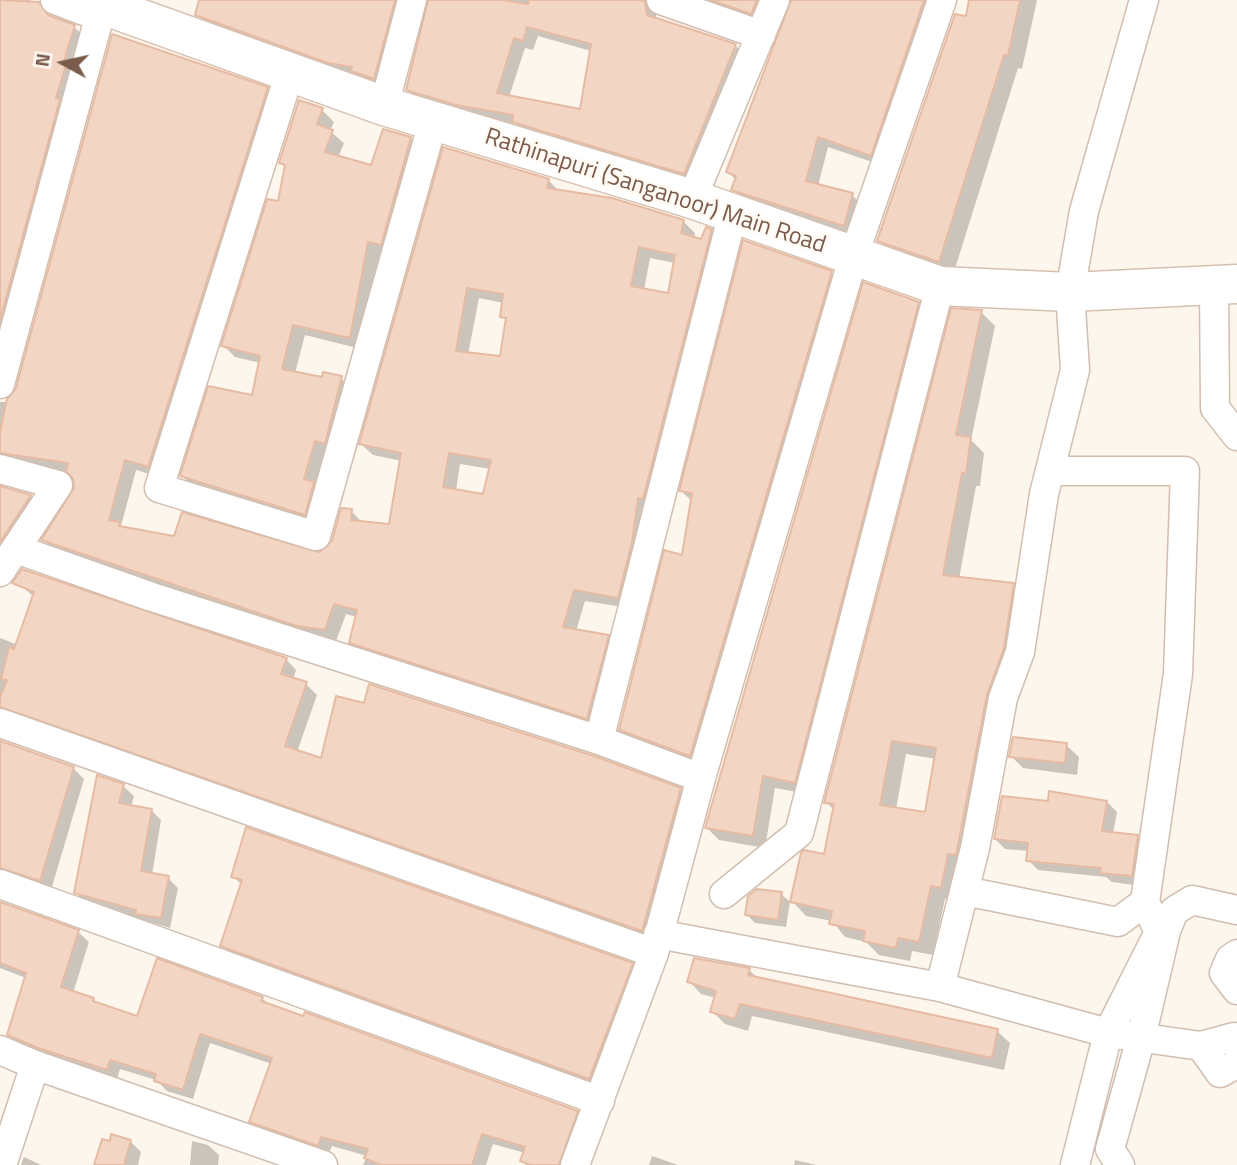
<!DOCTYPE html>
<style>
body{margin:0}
#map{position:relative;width:1237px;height:1165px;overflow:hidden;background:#fdf6ec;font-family:"Titillium Web",sans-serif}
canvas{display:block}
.north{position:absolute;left:28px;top:28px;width:70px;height:70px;-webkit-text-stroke:5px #fffaf3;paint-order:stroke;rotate:278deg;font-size:19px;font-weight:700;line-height:28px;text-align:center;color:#7a5c4d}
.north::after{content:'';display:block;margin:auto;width:24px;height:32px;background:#7a5c4d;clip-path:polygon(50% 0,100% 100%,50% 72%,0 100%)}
</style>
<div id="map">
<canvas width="1237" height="1165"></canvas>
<div class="north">N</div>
</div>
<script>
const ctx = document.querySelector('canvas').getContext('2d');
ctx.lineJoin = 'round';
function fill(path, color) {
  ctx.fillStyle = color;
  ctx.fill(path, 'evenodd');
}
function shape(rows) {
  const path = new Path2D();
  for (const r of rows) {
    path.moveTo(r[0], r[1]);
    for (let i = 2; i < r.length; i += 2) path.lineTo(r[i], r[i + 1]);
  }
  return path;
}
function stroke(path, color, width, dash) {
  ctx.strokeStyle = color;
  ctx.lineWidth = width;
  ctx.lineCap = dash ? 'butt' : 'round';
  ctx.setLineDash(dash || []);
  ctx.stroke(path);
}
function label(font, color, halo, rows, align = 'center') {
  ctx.font = font + ' "Titillium Web",sans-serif';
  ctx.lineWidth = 5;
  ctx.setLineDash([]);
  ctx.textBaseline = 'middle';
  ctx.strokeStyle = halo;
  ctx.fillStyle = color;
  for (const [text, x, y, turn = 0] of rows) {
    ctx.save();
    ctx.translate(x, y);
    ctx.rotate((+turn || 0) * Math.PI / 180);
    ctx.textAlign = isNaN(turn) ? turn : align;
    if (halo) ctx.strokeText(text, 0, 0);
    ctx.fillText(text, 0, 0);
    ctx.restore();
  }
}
const shadow = shape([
 [0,0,30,0,52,18,74,27,86,38,0,373],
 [201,0,412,0,384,89,364,81,359,76,340,73,208,25,197,14],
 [429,0,659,0,656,5,656,18,735,45,745,56,695,183,525,132,516,124,468,115,418,100,407,89],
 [538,36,591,51,581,111,509,97,525,48,533,50],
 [695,0,774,0,762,23],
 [793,0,942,0,881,165,828,147,818,186,852,195,863,206,855,235,744,200,733,189,736,180,728,172],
 [971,0,1037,0,1022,69,1018,68,953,275,893,254,879,240,967,18],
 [267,89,278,101,160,477,136,470,121,526,123,529,175,538,320,554,333,542,351,511,363,523,391,526,402,461,373,455,361,444,444,149,548,180,560,192,683,221,695,233,694,239,703,242,711,231,722,242,629,608,585,601,576,631,608,637,619,648,599,729,363,654,351,642,357,617,346,614,336,641,310,637,55,551,43,540,76,488,75,478,70,473,0,462,0,402,6,402,18,389],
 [650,258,675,263,669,295,644,290],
 [479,298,504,303,502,316,507,322,501,358,468,355],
 [460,464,491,469,484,496,456,491],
 [322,110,334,122,330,131,344,143,338,158,372,167,411,139,422,150,393,255,380,253,361,349,305,335,295,373,323,379,341,378,353,390,316,526,195,489,183,477,254,397,260,363,235,357,223,345,279,203,286,168,281,162],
 [831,273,844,286,703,768,634,742,621,729,684,557,692,501,681,491],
 [918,303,930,316,807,794,775,788,765,848,719,840,707,828],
 [981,312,995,326,971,440,984,453,980,486,976,486,959,579,1013,585,1027,599,955,901,945,899,933,955,912,951,910,961,879,955,866,942,845,937,832,921,806,916,792,901,825,856,834,810,826,802],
 [906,754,936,759,926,814,896,809],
 [0,488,31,496,40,506,0,567],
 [18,583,286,659,296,670,293,680,306,684,317,695,297,752,322,761,680,790,691,800,652,940,0,723,0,638,18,645,34,597],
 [0,742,73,768,84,779,51,890,0,882],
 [1066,745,1079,757,1077,775,1023,768,1011,756],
 [123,786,134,796,131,807,151,810,161,820,152,875,168,878,178,888,170,928,86,903,76,893],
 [1107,802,1117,812,1113,834,1137,837,1147,847,1141,886,1112,882,1106,877,1038,870,1028,860,1029,851,1005,849,995,839,1049,803],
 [233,876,632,965,640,973,598,1087,231,954,222,945,242,885],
 [781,894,790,902,786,927,755,923,747,915],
 [0,904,78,932,89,942,73,993,138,1018,262,998,270,1006,577,1112,587,1123,571,1165,526,1165,522,1160,525,1153,493,1144,486,1165,363,1165,367,1156,332,1146,328,1155,261,1132,251,1121,272,1064,210,1043,193,1099,167,1091,156,1080,120,1069,117,1079,20,1045,9,1035,26,978,0,968],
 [749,970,759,979,997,1031,1010,1043,1004,1070,752,1016,748,1031,725,1024,712,1011,716,998,701,994,689,981],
 [113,1137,131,1142,141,1152,138,1165,96,1165],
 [192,1141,208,1145,219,1155,218,1165,190,1165],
 [652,1156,678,1165,649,1165],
 [24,1157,41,1165,21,1165],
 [795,1160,817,1165,794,1165]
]);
const building = shape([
 [0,0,39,2,48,15,75,25,64,61,67,62,56,98,60,99,0,320,0,0],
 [199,0,395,0,374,79,351,71,352,67,328,63,195,15,199,0],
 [428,0,503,0,528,4,529,0,640,0,645,1,647,15,736,44,684,174,512,122,513,115,456,105,406,90,428,0],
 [527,27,591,44,580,109,497,93,514,38,523,41,527,27],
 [711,0,757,0,751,14,711,0],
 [791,0,924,0,871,156,818,137,806,181,853,193,844,226,731,190,736,176,726,172,791,0],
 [969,0,1020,0,1008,56,1004,55,939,262,877,241,955,14,966,16,969,0],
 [112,34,268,87,148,467,125,460,109,520,120,522,119,526,174,536,182,512,319,552,332,541,341,508,352,509,351,520,389,524,401,453,359,444,443,147,549,179,547,188,612,198,684,220,681,233,701,239,706,227,712,229,643,499,638,498,632,542,618,598,574,590,563,627,609,635,587,719,349,643,357,610,334,604,325,630,297,626,41,540,74,488,73,479,66,471,68,463,0,453,0,431,7,399,16,388,112,34],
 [639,247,675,255,668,293,631,286,639,247],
 [467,288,503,294,500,317,506,318,500,356,456,351,467,288],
 [449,453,491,460,483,494,443,487,449,453],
 [299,100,323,108,317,124,333,130,325,152,371,165,383,129,411,137,381,245,368,242,350,338,293,325,282,369,322,377,323,372,342,376,325,444,315,441,304,479,314,482,305,515,180,476,208,386,252,395,260,356,221,346,267,199,278,201,285,165,279,163,299,100],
 [743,240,832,271,690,756,619,730,664,550,682,555,692,493,679,491,743,240],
 [863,282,919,302,795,783,763,776,753,836,705,828,863,282],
 [951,308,982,310,956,435,971,437,966,473,962,473,943,575,1014,583,1004,648,987,695,956,855,948,854,941,888,931,886,919,942,898,938,896,948,863,941,865,931,829,924,832,911,790,902,801,853,804,850,824,854,834,804,824,803,951,308],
 [892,741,936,748,925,812,880,805,892,741],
 [0,486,31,495,0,542,0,486],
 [22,569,287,658,281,674,307,682,285,746,321,758,336,696,364,703,369,684,594,756,681,788,642,931,0,707,0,697,7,680,1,679,9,647,14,649,34,592,12,583,22,569],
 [1013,737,1067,743,1065,763,1009,757,1013,737],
 [0,741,74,767,40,881,0,868,0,741],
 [97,775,124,784,119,803,152,809,141,871,169,876,161,918,135,914,136,910,74,893,97,775],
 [1049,791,1107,801,1102,831,1138,835,1132,876,1100,873,1101,868,1026,861,1028,843,994,839,1002,796,1048,801,1049,791],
 [246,827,633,963,589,1079,220,946,242,880,231,877,246,827],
 [757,889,782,892,778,920,745,915,748,896,757,889],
 [0,902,79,930,61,987,94,998,93,1001,137,1016,157,958,263,997,261,1001,303,1016,305,1012,578,1111,559,1165,531,1165,520,1161,525,1147,482,1134,472,1165,381,1165,364,1158,368,1149,321,1137,318,1146,249,1122,272,1058,200,1034,183,1090,154,1081,156,1074,110,1060,107,1070,41,1049,7,1035,26,973,0,963,0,902],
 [694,958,750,968,748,975,998,1029,992,1058,740,1004,735,1019,710,1012,716,991,687,982,694,958],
 [111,1134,131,1140,124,1165,94,1165,102,1139,110,1141,111,1134]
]);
const street = shape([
 [55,0,84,11,102,7],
 [661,0,761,35],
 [290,72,159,488,316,536,433,122],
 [384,106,412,0],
 [692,199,775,0],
 [1214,285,1215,408,1237,436],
 [0,384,102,7],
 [0,469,58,485,0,572],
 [1050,471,1185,471,1178,674,1145,902,1159,932,1108,1033,1201,1046,1234,1037,1237,1041],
 [16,549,152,597,599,740,701,778],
 [0,723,654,953],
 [599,740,733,213],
 [0,884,600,1101],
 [965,891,1118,922,1145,902],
 [724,894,799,833,940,286],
 [658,934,940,987],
 [1237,954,1230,959,1224,973,1237,990],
 [1201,1046,1220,1073,1237,1064],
 [0,1050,35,1065,323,1165],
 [2,1165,35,1065],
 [575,1165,654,953,701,778,854,255,942,0],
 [1075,1165,1108,1033,940,987,975,848,1003,698,1020,652,1044,494,1075,370,1070,292,1084,211,1144,0],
 [1120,1165,1110,1149,1141,1038,1166,931,1174,911,1192,900,1237,910]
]);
const secondary = shape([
 [89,0,384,106,692,199,940,286,1070,292,1237,284]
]);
const streetNames = [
 ["Rathinapuri (Sanganoor) Main Road",655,192,18]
];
fill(shadow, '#0003');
fill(building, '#f3d5c3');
stroke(building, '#e6bba3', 2);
stroke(street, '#d1beb0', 31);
stroke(secondary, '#d6c0b0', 41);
stroke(street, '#fff', 28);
stroke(secondary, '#fff', 38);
label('24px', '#7a5c4d', '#fffaf3', streetNames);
</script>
